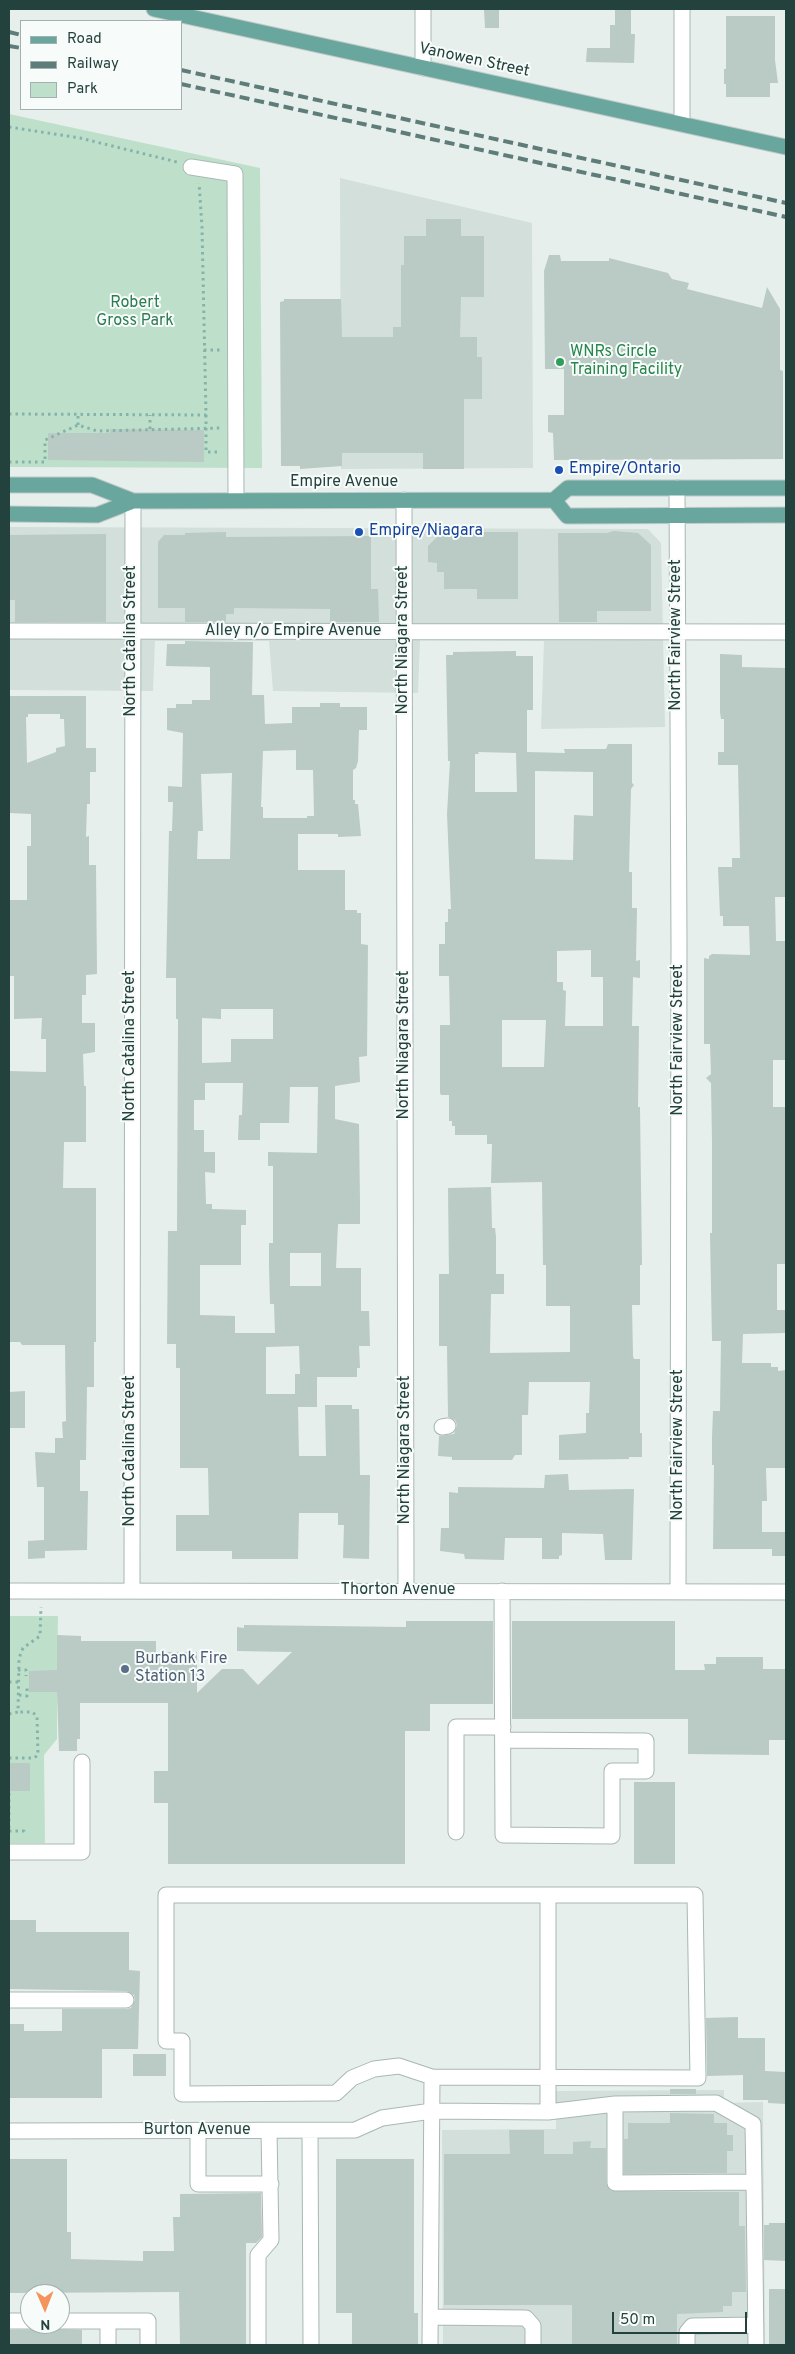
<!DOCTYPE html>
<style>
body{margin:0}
#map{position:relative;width:795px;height:2354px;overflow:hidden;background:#e6efec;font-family:Overpass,sans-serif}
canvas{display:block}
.frame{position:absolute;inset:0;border:10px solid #23423d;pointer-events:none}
.legend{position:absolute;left:20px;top:20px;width:162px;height:90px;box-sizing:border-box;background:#f7fbf9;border:1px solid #a2b1ae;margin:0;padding:6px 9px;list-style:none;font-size:15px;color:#23423d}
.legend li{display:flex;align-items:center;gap:10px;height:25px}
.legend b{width:25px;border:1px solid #a2b1ae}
.north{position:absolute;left:20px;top:2284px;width:50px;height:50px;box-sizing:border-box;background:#f7fbf9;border:1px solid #a2b1ae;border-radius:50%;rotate:179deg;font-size:14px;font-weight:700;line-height:20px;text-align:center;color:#23423d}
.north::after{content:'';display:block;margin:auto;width:18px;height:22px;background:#f6935c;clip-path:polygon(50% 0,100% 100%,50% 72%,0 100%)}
.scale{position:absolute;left:612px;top:2312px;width:135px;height:22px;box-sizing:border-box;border:2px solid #23423d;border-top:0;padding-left:6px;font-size:15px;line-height:18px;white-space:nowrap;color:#23423d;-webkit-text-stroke:4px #f7fbf9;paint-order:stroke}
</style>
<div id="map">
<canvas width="795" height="2354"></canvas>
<div class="frame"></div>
<ul class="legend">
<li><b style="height:6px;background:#69a69d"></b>Road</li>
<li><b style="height:6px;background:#5e7d78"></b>Railway</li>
<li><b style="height:14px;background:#bee0cb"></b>Park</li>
</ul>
<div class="north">N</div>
<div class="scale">50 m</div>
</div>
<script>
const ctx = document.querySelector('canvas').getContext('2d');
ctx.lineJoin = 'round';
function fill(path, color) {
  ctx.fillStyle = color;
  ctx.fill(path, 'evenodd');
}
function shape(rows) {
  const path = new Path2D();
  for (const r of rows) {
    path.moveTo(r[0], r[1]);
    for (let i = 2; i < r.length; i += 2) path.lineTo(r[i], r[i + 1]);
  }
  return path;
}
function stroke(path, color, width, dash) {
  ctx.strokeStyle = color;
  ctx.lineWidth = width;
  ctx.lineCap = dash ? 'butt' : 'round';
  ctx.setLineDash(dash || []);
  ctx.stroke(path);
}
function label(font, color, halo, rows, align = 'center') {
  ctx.font = font + ' Overpass,sans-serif';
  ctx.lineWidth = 4;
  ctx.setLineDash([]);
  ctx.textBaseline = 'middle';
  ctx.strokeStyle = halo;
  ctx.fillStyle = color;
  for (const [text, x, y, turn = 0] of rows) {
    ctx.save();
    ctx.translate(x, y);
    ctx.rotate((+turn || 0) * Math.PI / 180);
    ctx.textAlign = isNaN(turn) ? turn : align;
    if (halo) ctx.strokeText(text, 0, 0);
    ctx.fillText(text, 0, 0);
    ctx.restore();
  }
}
const built = shape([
 [340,178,532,223,533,468,341,469],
 [9,527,648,529,661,543,665,727,541,729,544,641,420,640,418,693,273,691,269,641,155,641,153,691,9,690],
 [724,2090,724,2103,763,2102,765,2345,443,2345,442,2130,556,2129,556,2091]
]);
const green = shape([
 [9,114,260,168,262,468,9,467],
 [9,1616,58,1616,57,1671,45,1692,57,1692,57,1739,44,1755,45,1843,9,1843]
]);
const building = shape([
 [484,9,499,9,499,28,485,28],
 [615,9,631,9,631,34,635,34,634,63,586,62,587,48,610,48,610,25,615,25],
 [726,16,775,16,775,60,778,83,770,83,770,97,726,97,726,84,724,84,724,69,726,69],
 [426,219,461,219,461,236,484,236,484,297,461,297,460,337,477,337,477,357,482,357,482,399,464,399,464,469,423,469,423,453,342,453,342,466,300,469,300,466,281,466,280,302,284,301,284,299,341,299,342,337,393,337,393,327,401,327,401,265,404,265,404,236,426,236],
 [549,255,560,255,561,261,609,261,609,258,668,273,672,279,689,283,687,289,762,308,767,287,780,309,780,370,783,371,783,459,554,460,553,433,548,432,548,415,564,415,564,369,545,369,544,271],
 [110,429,204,430,204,462,48,460,48,433,110,433],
 [614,531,638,533,651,545,651,611,597,611,597,622,559,622,558,533,607,533],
 [226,532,226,537,371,536,371,589,378,589,379,622,330,622,330,609,234,608,234,614,226,614,226,622,185,622,185,608,158,608,158,542,164,535,185,535,185,533],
 [477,532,518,532,518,599,477,599,477,589,444,589,444,572,437,572,437,563,428,562,428,546,440,534],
 [106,534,106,622,15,622,15,600,9,600,9,535],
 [185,641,253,642,252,695,264,695,265,724,292,723,292,707,320,707,320,703,340,703,340,707,367,707,367,730,359,730,358,761,356,768,353,770,353,800,355,800,355,804,358,804,361,836,338,837,338,834,298,834,298,870,345,870,345,910,357,910,357,913,361,913,361,944,368,945,367,1056,359,1057,360,1082,335,1086,335,1119,359,1124,360,1203,360,1224,338,1224,336,1268,361,1268,361,1311,369,1311,370,1346,359,1346,360,1368,357,1368,357,1377,317,1377,317,1407,298,1407,299,1456,326,1456,325,1405,352,1405,352,1409,359,1409,360,1475,370,1475,369,1559,343,1558,344,1525,338,1525,338,1513,299,1513,298,1559,232,1559,232,1551,176,1551,176,1515,209,1515,208,1468,180,1468,180,1368,176,1368,176,1344,167,1344,168,1231,177,1231,178,1019,176,1019,176,978,166,978,169,831,172,831,173,802,168,802,168,786,182,787,183,733,167,730,167,708,176,708,176,704,192,704,192,700,210,700,210,667,166,666,167,644,185,644],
 [296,750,296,770,313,770,314,816,307,816,307,818,263,818,263,807,261,807,263,751],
 [232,773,230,859,197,859,198,831,203,831,201,774],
 [221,1009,273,1009,273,1039,231,1039,231,1062,202,1063,202,1018,221,1019],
 [205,1083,243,1083,242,1115,239,1115,238,1140,260,1140,260,1123,289,1123,290,1087,318,1087,317,1153,268,1152,268,1166,273,1166,273,1243,269,1243,269,1266,270,1304,274,1304,275,1333,235,1333,235,1316,200,1315,200,1265,241,1265,241,1225,246,1225,246,1210,212,1209,212,1204,206,1204,205,1172,215,1173,215,1152,204,1152,204,1130,194,1130,194,1100,205,1100],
 [290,1253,321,1253,321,1286,290,1286],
 [299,1346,300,1374,295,1374,295,1394,266,1394,266,1347],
 [516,651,516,656,533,656,533,710,527,710,527,752,565,753,564,749,606,749,608,744,632,744,632,783,634,785,631,789,629,872,632,872,632,908,637,908,636,961,640,960,640,978,633,977,632,1026,639,1026,638,1107,640,1107,642,1265,640,1265,640,1305,632,1305,633,1356,634,1359,640,1359,640,1433,642,1433,642,1457,629,1457,629,1459,559,1460,559,1435,586,1433,586,1413,589,1413,590,1382,529,1382,528,1415,522,1415,522,1455,515,1455,512,1460,452,1460,452,1457,438,1456,439,1436,454,1434,457,1425,455,1420,448,1417,447,1346,439,1346,439,1274,449,1274,448,1188,491,1187,492,1228,495,1228,496,1237,496,1274,504,1274,504,1294,491,1294,490,1353,570,1352,570,1306,546,1306,546,1265,543,1265,542,1182,491,1183,492,1144,487,1144,487,1135,455,1135,455,1126,452,1126,452,1121,449,1121,449,1095,441,1095,440,1093,440,1025,450,1025,449,976,439,976,439,944,445,944,445,922,448,922,448,909,451,909,447,814,450,761,448,761,446,655,453,655,453,652],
 [478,752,516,753,517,792,475,792,475,754,479,754],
 [535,771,593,772,593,816,574,815,573,860,535,859],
 [591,950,591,977,603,977,603,1026,565,1026,566,991,563,990,563,982,557,982,557,951],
 [502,1020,546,1020,544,1067,502,1067],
 [720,654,742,655,742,667,786,668,786,897,775,897,776,941,786,941,786,1060,773,1060,773,1107,786,1107,786,1264,777,1264,777,1310,786,1310,786,1333,743,1334,742,1363,771,1363,771,1367,778,1367,778,1371,786,1370,786,1468,766,1468,767,1501,762,1501,762,1532,786,1532,786,1556,772,1556,772,1549,713,1549,714,1465,712,1465,712,1438,713,1411,720,1411,721,1341,712,1341,710,1233,712,1233,712,1141,711,1083,706,1078,711,1074,710,1044,704,1044,704,958,709,959,709,956,712,954,750,955,749,926,723,926,723,916,720,916,718,867,732,867,732,858,740,858,738,765,718,765,718,752,724,752,724,719,721,719,720,712],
 [9,696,86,696,86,748,96,748,96,772,90,772,90,804,87,804,86,837,89,836,89,865,96,865,97,974,86,975,86,995,82,995,82,1023,95,1023,95,1052,83,1054,84,1086,86,1086,86,1142,64,1142,63,1188,96,1188,96,1342,94,1342,94,1387,87,1387,86,1460,80,1460,80,1491,88,1491,87,1550,45,1551,45,1558,28,1559,28,1541,44,1540,44,1487,37,1487,35,1452,55,1453,55,1438,63,1438,62,1422,66,1421,65,1345,22,1345,20,1342,9,1342,9,1071,46,1072,46,1039,41,1039,42,1018,14,1019,14,976,9,976,9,900,27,900,27,846,31,846,31,814,9,813],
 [28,714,60,714,60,719,64,719,65,746,56,748,56,752,27,763,26,717,28,717],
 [25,1391,25,1428,9,1428,9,1392],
 [568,1474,569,1490,634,1489,632,1560,605,1560,603,1534,562,1533,562,1555,559,1556,559,1559,542,1559,542,1538,505,1538,504,1560,465,1559,464,1554,440,1551,441,1528,449,1528,449,1492,458,1493,458,1487,544,1488,545,1475],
 [406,1621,493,1621,493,1704,430,1704,430,1731,405,1731,405,1864,168,1864,168,1803,154,1803,154,1771,168,1771,168,1703,80,1703,80,1739,77,1739,77,1751,59,1751,57,1692,29,1692,29,1671,57,1670,57,1635,81,1636,81,1641,156,1641,156,1652,197,1652,197,1693,222,1669,243,1669,258,1685,292,1652,237,1651,237,1627,244,1628,244,1625,406,1627],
 [512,1621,675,1621,675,1670,705,1670,704,1664,716,1664,716,1657,763,1657,763,1669,786,1669,786,1740,769,1740,769,1755,688,1754,688,1719,512,1719],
 [10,1763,30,1763,30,1791,10,1791],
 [634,1782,675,1782,675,1864,634,1864],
 [9,1920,36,1920,36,1932,129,1932,129,1970,140,1971,138,2049,102,2049,102,2098,9,2098,9,2024,24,2024,24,2031,62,2031,62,2009,126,2009,131,2008,135,2000,134,1995,126,1991,9,1989],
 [738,2017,738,2038,765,2038,765,2071,786,2072,786,2104,768,2103,768,2100,743,2100,743,2075,707,2076,706,2018],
 [133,2054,166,2054,166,2076,133,2076],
 [670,2089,696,2089,696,2094,670,2094],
 [670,2113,714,2114,714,2123,727,2123,727,2135,733,2135,733,2151,727,2151,727,2173,624,2174,624,2139,628,2139,628,2123,670,2123],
 [509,2130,544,2130,544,2154,573,2154,573,2142,591,2141,590,2148,606,2148,606,2183,611,2191,739,2192,739,2226,745,2226,746,2292,732,2292,732,2306,723,2306,723,2312,677,2314,677,2345,572,2345,572,2305,444,2305,444,2154,510,2154],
 [9,2159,67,2159,67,2232,71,2232,71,2259,143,2261,143,2251,174,2251,173,2217,180,2217,180,2194,261,2193,262,2237,256,2243,246,2243,246,2345,180,2345,179,2292,9,2293],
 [336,2159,414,2159,414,2313,418,2313,418,2345,352,2345,352,2313,336,2313],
 [769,2223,786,2223,786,2261,764,2260,764,2225,769,2225],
 [769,2289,786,2289,785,2345,769,2345],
 [56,2329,82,2330,82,2345,9,2345,9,2330]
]);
const path = shape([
 [9,127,80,138,177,162],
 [204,350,221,350],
 [9,414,206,415,202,227,199,183],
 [206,415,206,452,221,452],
 [78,425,78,415],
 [150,429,150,415],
 [9,462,45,462,45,440,78,425,97,431,221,428],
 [18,1670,26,1670,26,1676],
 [9,1682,19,1682],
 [19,1695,27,1696,27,1687],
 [9,1714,18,1712,19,1658,23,1648,40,1636,41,1607],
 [9,1758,34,1758,38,1755,37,1716,32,1712,18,1712],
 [9,1793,9,1832],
 [9,1831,24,1831,24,1835]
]);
const minor = shape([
 [423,68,423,9],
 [682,124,682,9],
 [191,167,235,174,236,500],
 [677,488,679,946,678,1591],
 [404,500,406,1591],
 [9,631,786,632],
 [442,1427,448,1426],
 [9,1591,786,1592],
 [132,1591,133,501],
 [502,1591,503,1835,612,1836,612,1771,646,1771,646,1741,503,1740],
 [456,1832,456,1727,503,1727],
 [9,1852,82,1852,82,1762],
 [9,2000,126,2000],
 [548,2112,615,2104,716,2103,753,2124,754,2182,615,2183,615,2104],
 [9,2131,355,2130,382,2118,432,2111,548,2112,548,1895],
 [198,2131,198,2184,271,2184],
 [310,2131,311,2345],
 [754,2182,756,2345],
 [430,2317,526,2318,533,2326,533,2345],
 [9,2321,30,2321],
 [60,2321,148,2321,148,2345],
 [108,2321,108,2345],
 [258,2345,258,2255,271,2240,269,2131],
 [430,2345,432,2077,399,2066,374,2069,352,2078,336,2093,182,2094,182,2041,166,2041,166,1895,695,1895,698,2078,432,2077],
 [687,2345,687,2332,692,2326,756,2325]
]);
const major = shape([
 [154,9,786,147],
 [9,485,92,485,133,501],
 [554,500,567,516,786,515],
 [9,514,97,515,133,501,554,500,568,488,786,488]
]);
const rail = shape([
 [9,32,21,35],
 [9,46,21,48],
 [181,70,786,203],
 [181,84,786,217]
]);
const markers = [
 [560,362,5,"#2e9e5b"],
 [559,470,5,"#1a4fb4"],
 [359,532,5,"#1a4fb4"],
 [125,1669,5,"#5c6f8a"]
];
const streetNames = [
 ["Vanowen Street",474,61,12],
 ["Empire Avenue",344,483],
 ["Alley n/o Empire Avenue",293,632],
 ["North Fairview Street",677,635,-90],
 ["North Niagara Street",404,640,-90],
 ["North Catalina Street",132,641,-90],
 ["North Fairview Street",679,1040,-90],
 ["North Niagara Street",405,1045,-90],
 ["North Catalina Street",131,1046,-90],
 ["North Fairview Street",679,1445,-90],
 ["North Niagara Street",406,1450,-90],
 ["North Catalina Street",131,1451,-90],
 ["Thorton Avenue",398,1591],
 ["Burton Avenue",197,2131]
];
const parkNames = [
 ["Robert",135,304],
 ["Gross Park",135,322]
];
const leisureNames = [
 ["WNRs Circle",570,353],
 ["Training Facility",570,371]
];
const transitNames = [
 ["Empire/Ontario",569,470],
 ["Empire/Niagara",369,532]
];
const serviceNames = [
 ["Burbank Fire",135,1660],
 ["Station 13",135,1678]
];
fill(built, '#d3dfdb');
fill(green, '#bee0cb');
fill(building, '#bacac5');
stroke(minor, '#a8b8b4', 17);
stroke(major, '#c1cac9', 17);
stroke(path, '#85b3aa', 3, [2.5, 4]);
stroke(minor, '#fff', 15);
stroke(major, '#69a69d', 15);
stroke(rail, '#5e7d78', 4, [10, 5]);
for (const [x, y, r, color] of markers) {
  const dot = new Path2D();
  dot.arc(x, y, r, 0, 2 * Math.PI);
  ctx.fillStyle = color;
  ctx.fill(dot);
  stroke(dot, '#f7fbf9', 2);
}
label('16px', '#23423d', '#f7fbf9', streetNames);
label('16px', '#2c7b53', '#f7fbf9', parkNames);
label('16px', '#27864d', '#f7fbf9', leisureNames, 'left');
label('16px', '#164399', '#f7fbf9', transitNames, 'left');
label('16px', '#4e5e75', '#f7fbf9', serviceNames, 'left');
</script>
